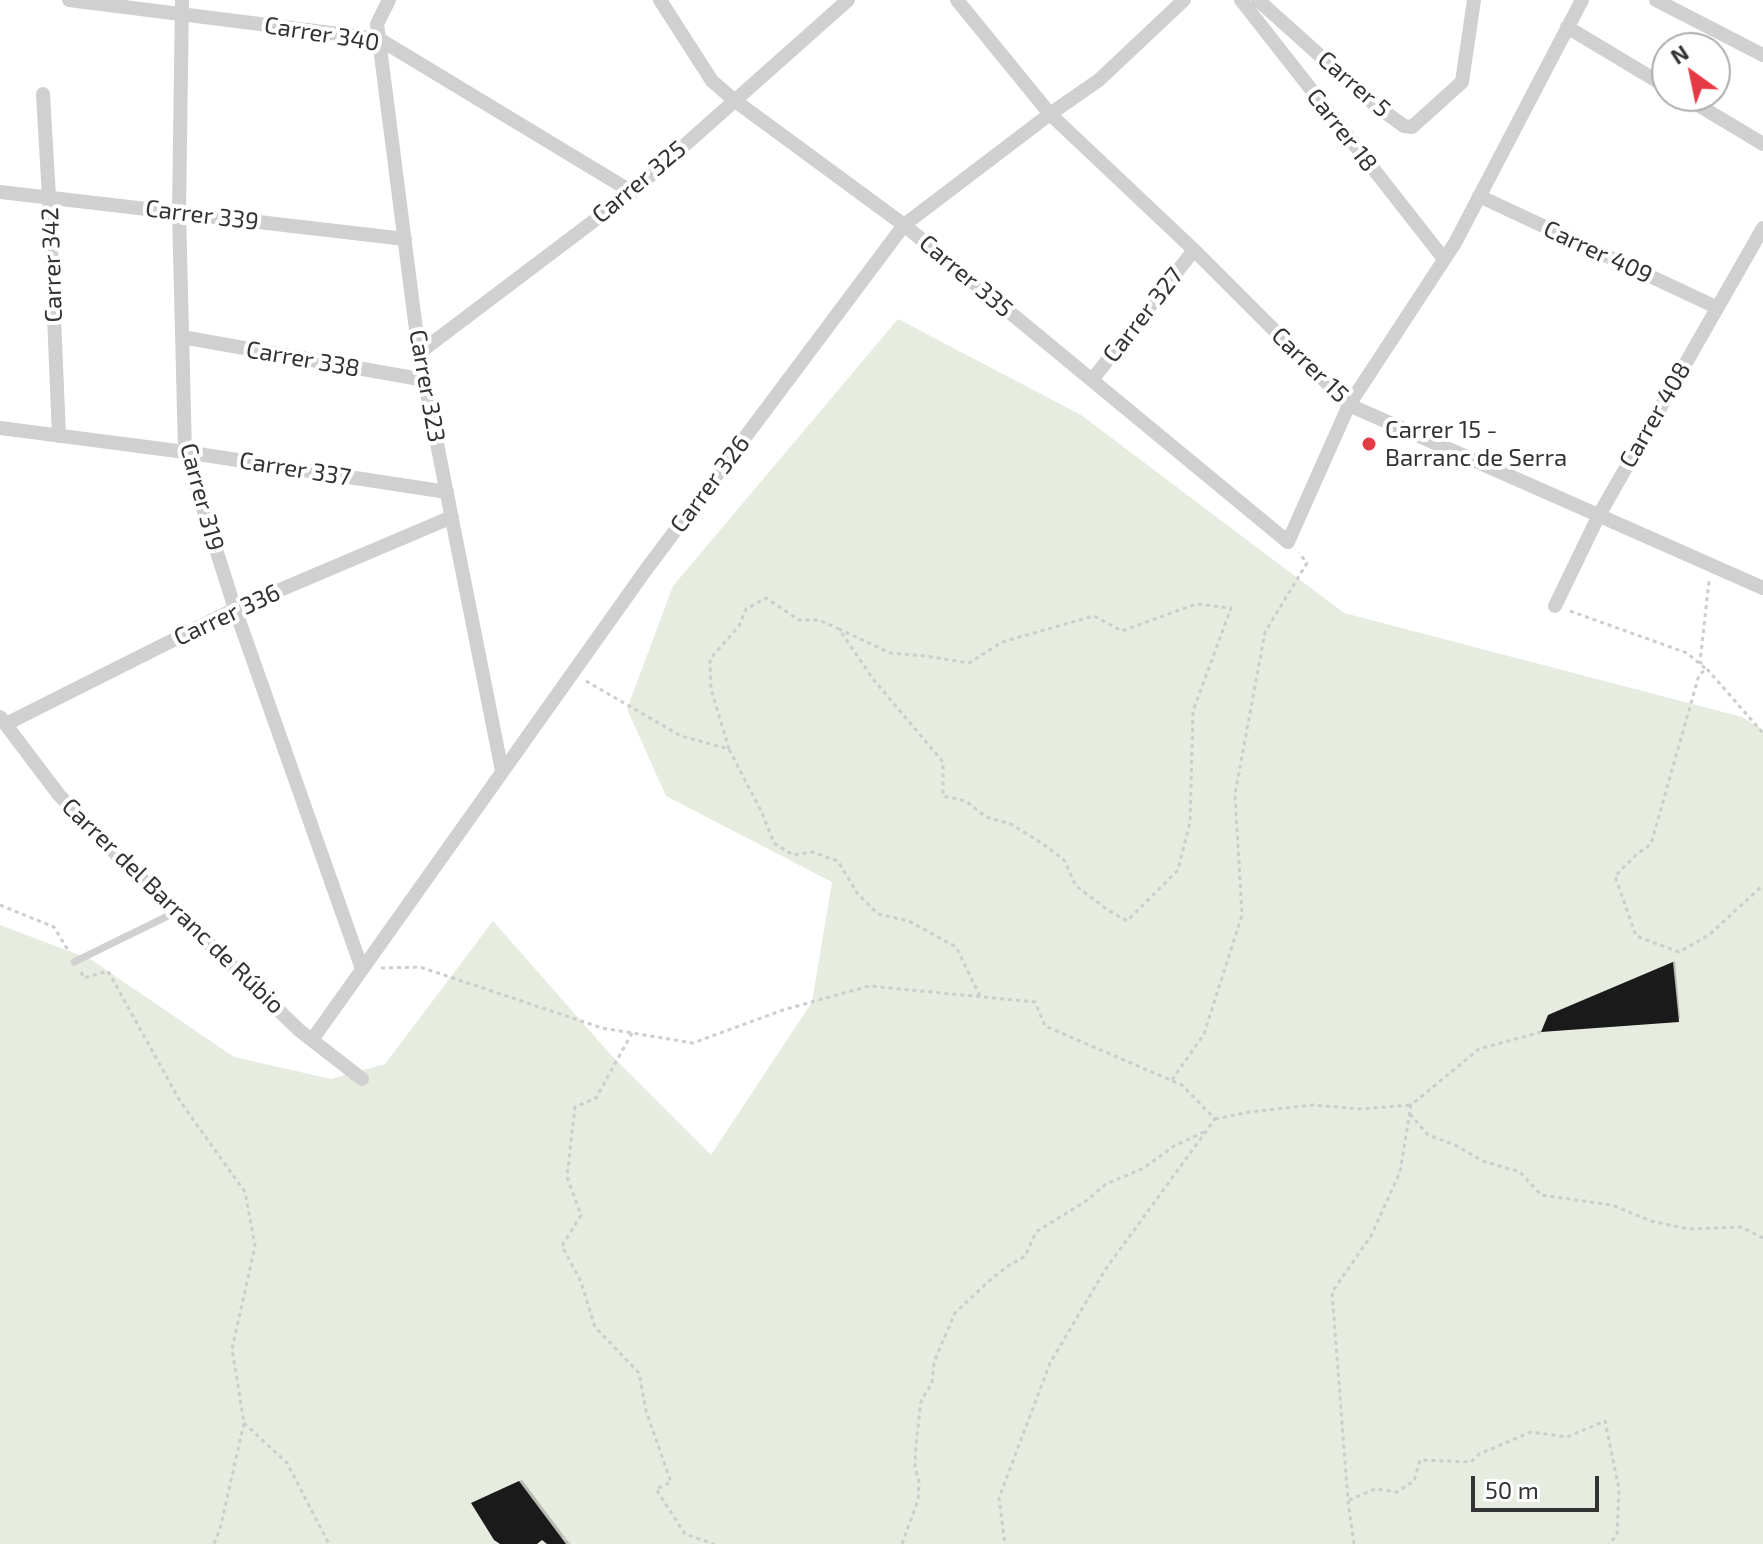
<!DOCTYPE html>
<meta charset="utf-8">
<style>
body{margin:0}
#map{position:relative;width:1763px;height:1544px;overflow:hidden;background:#fff;font-family:"Exo 2",sans-serif}
canvas{display:block}
.north{position:absolute;left:1651px;top:32px;width:80px;height:80px;box-sizing:border-box;background:#fff;border:2px solid #adadad;border-radius:50%;rotate:327deg;font-size:22px;font-weight:700;line-height:32px;text-align:center;color:#333}
.north::after{content:'';display:block;margin:auto;width:28px;height:36px;background:#e63946;clip-path:polygon(50% 0,100% 100%,50% 72%,0 100%)}
.scale{position:absolute;left:1471px;top:1476px;width:128px;height:36px;box-sizing:border-box;border:4px solid #333;border-top:0;padding-left:10px;font-size:24px;line-height:28px;white-space:nowrap;color:#333;-webkit-text-stroke:6px #fff;paint-order:stroke}
</style>
<div id="map">
<canvas width="1763" height="1544"></canvas>
<div class="north">N</div>
<div class="scale">50 m</div>
</div>
<script>
const ctx = document.querySelector('canvas').getContext('2d');
ctx.lineJoin = 'round';
function fill(path, color) {
  ctx.fillStyle = color;
  ctx.fill(path, 'evenodd');
}
function shape(rows) {
  const path = new Path2D();
  for (const r of rows) {
    path.moveTo(r[0], r[1]);
    for (let i = 2; i < r.length; i += 2) path.lineTo(r[i], r[i + 1]);
  }
  return path;
}
function stroke(path, color, width, dash) {
  ctx.strokeStyle = color;
  ctx.lineWidth = width;
  ctx.lineCap = dash ? 'butt' : 'round';
  ctx.setLineDash(dash || []);
  ctx.stroke(path);
}
function label(font, color, halo, rows, align = 'center') {
  ctx.font = font + ' "Exo 2",sans-serif';
  ctx.lineWidth = 8;
  ctx.setLineDash([]);
  ctx.textBaseline = 'middle';
  ctx.strokeStyle = halo;
  ctx.fillStyle = color;
  for (const [text, x, y, turn = 0] of rows) {
    ctx.save();
    ctx.translate(x, y);
    ctx.rotate((+turn || 0) * Math.PI / 180);
    ctx.textAlign = isNaN(turn) ? turn : align;
    if (halo) ctx.strokeText(text, 0, 0);
    ctx.fillText(text, 0, 0);
    ctx.restore();
  }
}
const green = shape([
 [898,319,1081,415,1344,613,1742,717,1763,730,1763,1544,0,1544,0,925,90,959,234,1057,331,1079,385,1064,493,921,610,1054,711,1155,812,1002,832,882,666,796,627,709,673,586]
]);
const shadow = shape([
 [1675,961,1680,1018,1678,1020,1549,1016,1552,1013],
 [522,1480,570,1544,550,1544,542,1537,534,1544,504,1544,476,1501]
]);
const building = shape([
 [1673,962,1679,1022,1541,1032,1548,1015],
 [519,1481,566,1544,547,1544,542,1540,537,1544,500,1544,494,1540,471,1503]
]);
const path = shape([
 [1570,611,1687,653,1706,669,1699,675,1651,844,1637,854,1615,876,1636,936,1679,952,1709,935,1763,885],
 [1702,664,1700,662,1709,581],
 [1707,669,1763,733],
 [586,681,681,736,729,749,762,813,774,843,793,855,812,852,838,861,857,893,878,914,909,921,956,947,980,996],
 [729,749,711,689,710,659,739,626,746,609,766,598,799,620,819,620,839,629,873,679,943,762,943,796,966,801,986,817,1011,824,1043,844,1064,860,1076,886,1108,910,1127,921,1178,870,1190,822,1193,711,1231,608,1196,604,1122,631,1094,616,1002,642,969,663,925,656,890,653,839,629],
 [0,905,54,927,69,952],
 [381,968,420,967,602,1028,693,1043,783,1010,869,986,1035,1002,1045,1026,1182,1085,1215,1119,1105,1270,1050,1363,999,1498,1005,1544],
 [81,972,84,978,108,971,180,1101,245,1192,255,1246,232,1349,244,1423,220,1529,214,1544],
 [632,1033,596,1098,575,1107,567,1177,581,1215,562,1246,581,1282,595,1327,639,1373,646,1411,671,1482,656,1489,685,1534,714,1544],
 [1172,1080,1204,1034,1242,915,1235,794,1265,632,1307,563,1299,553],
 [1410,1114,1428,1135,1455,1145,1483,1161,1520,1172,1541,1195,1612,1205,1651,1221,1688,1229,1741,1227,1763,1238],
 [1215,1119,1250,1112,1313,1105,1360,1109,1410,1105],
 [244,1423,287,1463,329,1544],
 [1349,1500,1375,1489,1397,1492,1414,1481,1420,1460,1471,1462,1479,1454,1531,1432,1567,1437,1605,1421,1619,1489,1617,1535,1609,1544],
 [563,1537,570,1544],
 [902,1544,918,1500,919,1482,915,1467,916,1444,921,1401,932,1383,934,1362,955,1313,989,1281,1008,1266,1025,1256,1036,1232,1086,1201,1106,1184,1144,1168,1174,1146,1204,1132],
 [1354,1544,1348,1501,1332,1292,1371,1236,1400,1172,1411,1105,1479,1049,1541,1032]
]);
const lane = shape([
 [74,962,176,912]
]);
const street = shape([
 [69,0,379,39,632,192],
 [182,0,179,212,185,452,235,609,362,969],
 [389,0,377,24,419,353,502,771],
 [660,0,712,81,734,100,904,225,1288,542,1349,405,1455,243,1582,0],
 [957,0,1050,114,1194,250,1349,405,1763,588],
 [1241,0,1444,259],
 [1258,0,1375,105,1404,126,1412,127,1462,82,1474,0],
 [1656,0,1763,55],
 [1567,27,1667,87],
 [43,94,49,197,59,436],
 [1683,96,1763,144],
 [0,192,405,239],
 [1479,196,1716,307],
 [182,337,425,380],
 [419,353,632,192,848,0],
 [1092,380,1194,250],
 [0,428,185,452,447,492],
 [1555,606,1599,515,1763,228],
 [0,717,59,795,115,853,299,1030,362,1079],
 [6,724,235,609,452,517],
 [312,1040,645,571,904,225,1050,114,1099,80,1184,0]
]);
const markers = [
 [1369,444,8,"#e63946"]
];
const streetNames = [
 ["Carrer 340",322,34,9],
 ["Carrer 5",1354,84,41],
 ["Carrer 18",1342,130,52],
 ["Carrer 325",639,182,-40],
 ["Carrer 339",202,215,7],
 ["Carrer 409",1598,252,25],
 ["Carrer 342",52,265,-92],
 ["Carrer 335",966,276,40],
 ["Carrer 327",1143,315,-52],
 ["Carrer 338",303,359,10],
 ["Carrer 15",1310,365,44],
 ["Carrer 323",427,386,80],
 ["Carrer 408",1655,415,-60],
 ["Carrer 337",295,469,9],
 ["Carrer 326",710,484,-53],
 ["Carrer 319",202,497,75],
 ["Carrer 336",227,615,-25],
 ["Carrer del Barranc de Rúbio",173,906,44]
];
const poiNames = [
 ["Carrer 15 -",1385,430],
 ["Barranc de Serra",1385,458]
];
fill(green, '#e6ecdf');
fill(shadow, '#0003');
fill(building, '#1a1a1a');
stroke(path, '#cdcdcd', 3, [4, 4]);
stroke(lane, '#d0d0d0', 7);
stroke(street, '#d0d0d0', 14);
for (const [x, y, r, color] of markers) {
  const dot = new Path2D();
  dot.arc(x, y, r, 0, 2 * Math.PI);
  ctx.fillStyle = color;
  ctx.fill(dot);
  stroke(dot, '#fff', 3);
}
label('24px', '#333', '#fff', streetNames);
label('24px', '#333', '#fff', poiNames, 'left');
</script>
